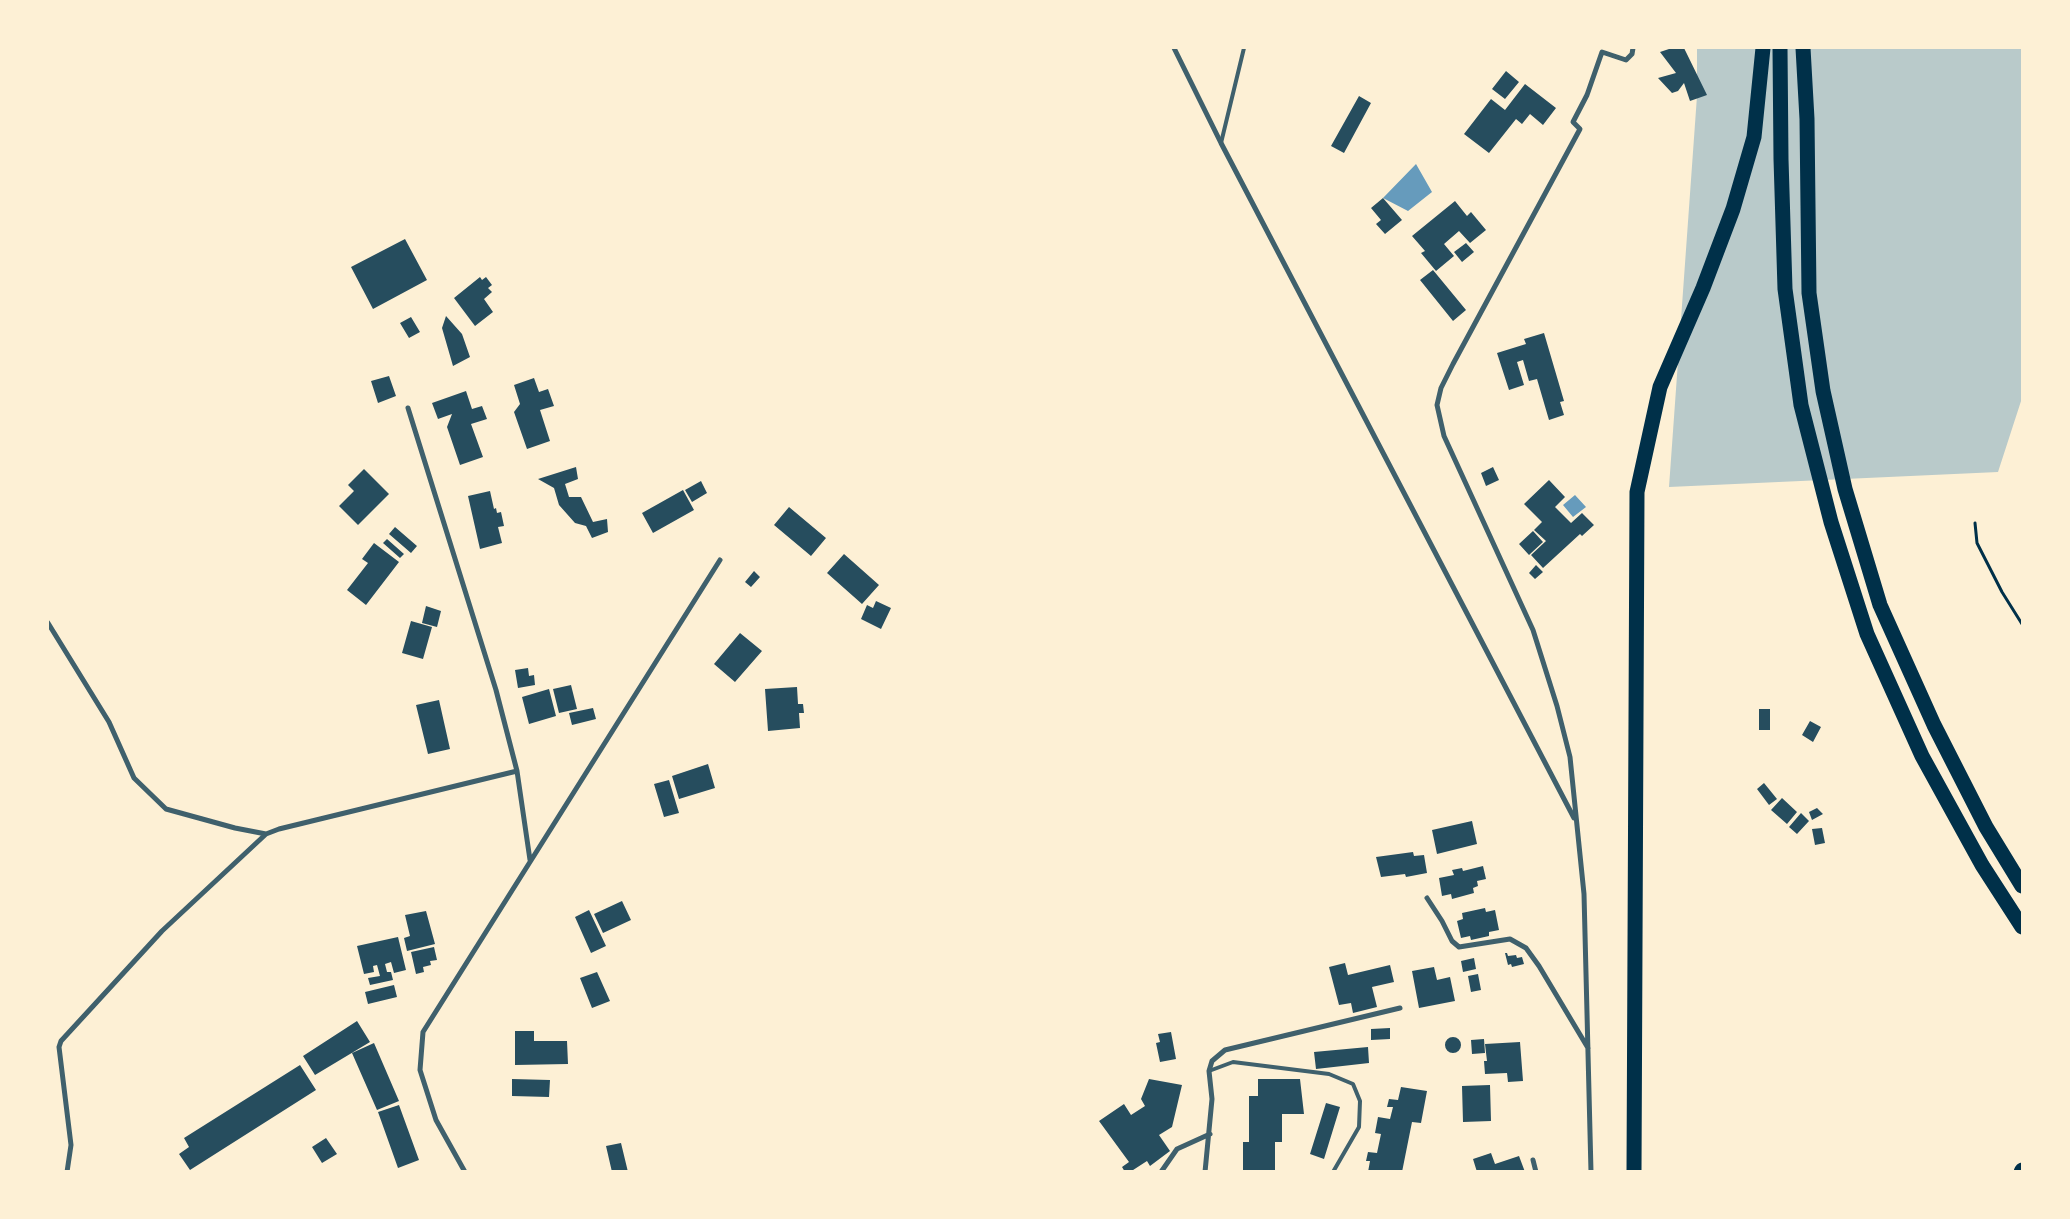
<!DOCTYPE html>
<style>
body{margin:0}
#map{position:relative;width:2070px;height:1219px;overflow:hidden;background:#fdf0d5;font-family:Cabin,sans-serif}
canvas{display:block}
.frame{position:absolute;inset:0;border:49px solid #fdf0d5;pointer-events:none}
</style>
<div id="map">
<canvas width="2070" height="1219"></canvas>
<div class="frame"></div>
</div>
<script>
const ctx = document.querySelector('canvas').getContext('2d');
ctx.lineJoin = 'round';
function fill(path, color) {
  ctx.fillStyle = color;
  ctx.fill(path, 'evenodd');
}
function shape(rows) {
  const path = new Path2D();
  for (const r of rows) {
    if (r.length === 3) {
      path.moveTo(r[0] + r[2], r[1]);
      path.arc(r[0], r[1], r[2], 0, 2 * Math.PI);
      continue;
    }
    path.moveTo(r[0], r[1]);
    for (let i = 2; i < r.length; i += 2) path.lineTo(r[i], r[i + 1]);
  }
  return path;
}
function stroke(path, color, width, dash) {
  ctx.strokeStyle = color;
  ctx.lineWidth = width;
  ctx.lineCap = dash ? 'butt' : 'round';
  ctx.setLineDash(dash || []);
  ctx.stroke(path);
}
const green = shape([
 [1697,48,2022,48,2022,398,1998,472,1669,487,1697,96]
]);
const water = shape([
 [1416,164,1432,192,1408,211,1383,198],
 [1575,495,1586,507,1573,517,1563,505]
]);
const building = shape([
 [1672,48,1684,48,1707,95,1690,101,1684,83,1678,91,1672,93,1658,78,1676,73,1660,52],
 [1506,71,1519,82,1505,99,1492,89],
 [1525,84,1556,108,1543,125,1530,114,1522,124,1516,119,1489,153,1464,134,1491,99,1505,110],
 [1359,96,1371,103,1344,153,1331,146],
 [1383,198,1402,220,1385,234,1376,224,1381,220,1371,208],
 [1455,201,1467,216,1471,212,1486,230,1470,243,1459,231,1444,244,1454,256,1436,271,1421,253,1425,251,1412,236],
 [405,239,427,280,373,309,351,267],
 [1466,243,1474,252,1462,262,1454,252],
 [1433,270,1466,310,1453,321,1420,280],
 [480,277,482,280,486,277,492,285,488,288,492,292,484,299,493,312,475,326,454,298],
 [446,316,462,334,470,357,453,366,442,328],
 [411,317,420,332,409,338,400,323],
 [1544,333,1564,401,1560,402,1564,415,1549,420,1537,379,1529,381,1523,360,1517,362,1524,385,1509,390,1497,353,1526,344,1524,339],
 [389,376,396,396,378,403,371,381],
 [534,378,539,392,548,389,554,406,540,410,550,441,527,449,514,412,520,404,514,385],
 [466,391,472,409,482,406,487,419,471,424,483,457,460,465,447,427,452,414,438,419,432,403],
 [576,467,578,479,565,484,569,497,581,497,593,522,607,519,608,532,592,538,586,526,575,523,559,505,554,488,538,479],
 [1493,467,1499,480,1486,486,1481,473],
 [364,469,389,494,358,525,339,506,354,491,348,485],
 [1549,480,1565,497,1555,507,1571,523,1582,513,1594,525,1582,536,1580,534,1543,568,1531,555,1546,541,1534,530,1542,522,1524,504],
 [701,481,707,493,692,502,685,490],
 [683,490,694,510,653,533,642,513],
 [490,491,494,509,496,508,497,513,501,512,504,526,498,527,502,543,480,549,468,496],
 [789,507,826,538,811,556,774,525],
 [395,527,417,546,411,553,389,534],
 [1533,531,1543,542,1529,555,1519,544],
 [387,539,404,554,400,558,383,543],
 [374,543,399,562,366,605,347,590,368,563,362,559],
 [844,554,879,585,862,604,827,573],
 [1536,565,1543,572,1535,579,1529,573],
 [754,571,760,577,751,587,745,582],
 [876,601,891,608,881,629,861,619,867,605,873,608],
 [426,606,441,611,437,627,422,623],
 [411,621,432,627,423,659,402,653],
 [740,633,762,651,735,682,714,664],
 [528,668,529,676,534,675,535,685,518,688,515,670],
 [571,685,577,709,559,713,553,689],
 [797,687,798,704,803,704,804,713,799,713,800,728,768,731,765,689],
 [549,689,556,716,529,724,522,697],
 [439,700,450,749,428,754,416,705],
 [593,708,596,719,572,725,569,713],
 [1759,709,1770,709,1770,730,1759,730],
 [1810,721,1821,727,1813,742,1802,735],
 [708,764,715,788,679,799,672,776],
 [669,780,679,813,664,817,654,784],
 [1764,783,1777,799,1769,805,1757,789],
 [1782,798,1797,812,1787,824,1771,810],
 [1817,808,1823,814,1812,820,1809,812],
 [1801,813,1809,821,1797,834,1789,827],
 [1472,821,1477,844,1437,854,1432,830],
 [1822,828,1825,843,1815,845,1812,829],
 [1413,852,1414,856,1424,855,1427,873,1406,877,1405,874,1381,877,1376,857],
 [1483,866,1486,879,1477,881,1478,886,1473,888,1474,893,1452,899,1451,894,1442,896,1439,878,1454,875,1452,870,1462,868,1463,871],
 [622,901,631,920,603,933,594,914],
 [1485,908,1486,912,1495,910,1499,930,1489,932,1489,936,1471,940,1470,936,1461,938,1457,921,1463,919,1462,913],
 [589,910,606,946,591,953,575,917],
 [426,911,435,944,407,951,404,938,410,936,405,915],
 [398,937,406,970,394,973,391,962,385,964,387,972,391,972,393,980,370,985,368,978,380,976,377,965,373,966,374,972,364,974,357,946],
 [434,947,437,960,430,961,431,965,423,967,424,972,416,974,411,952],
 [1505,953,1507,953,1508,956,1516,955,1517,958,1522,957,1524,964,1512,967,1511,964,1508,965],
 [1474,958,1476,969,1463,972,1461,961],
 [1345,963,1348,975,1390,965,1394,982,1372,987,1377,1007,1353,1013,1351,1003,1339,1005,1329,967],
 [1434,967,1437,980,1450,977,1455,1001,1419,1008,1412,971],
 [597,972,610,1001,592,1008,580,978],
 [1478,974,1481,990,1471,992,1468,976],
 [394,985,397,997,368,1004,365,992],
 [357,1021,370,1042,315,1075,303,1056],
 [1390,1028,1390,1039,1371,1040,1371,1029],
 [515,1031,534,1031,534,1041,567,1041,568,1064,515,1065],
 [1171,1032,1176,1059,1160,1062,1156,1043,1160,1042,1158,1034],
 [1453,1045,8],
 [1484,1039,1485,1053,1472,1054,1471,1040],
 [1520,1042,1523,1081,1508,1082,1507,1073,1485,1074,1484,1061,1487,1061,1485,1044],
 [374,1043,399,1101,377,1110,352,1053],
 [1368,1047,1369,1063,1316,1069,1314,1052],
 [300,1065,316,1090,190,1170,179,1154,189,1147,184,1138],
 [512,1079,550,1080,549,1097,512,1096],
 [1149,1079,1182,1085,1172,1127,1159,1135,1170,1151,1150,1166,1147,1161,1130,1172,1125,1172,1122,1167,1129,1162,1099,1121,1124,1104,1131,1115,1145,1106,1141,1099],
 [1258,1079,1300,1079,1304,1114,1282,1114,1282,1142,1275,1142,1275,1170,1243,1171,1243,1142,1249,1142,1249,1096,1258,1096],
 [1490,1085,1491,1121,1463,1122,1462,1086],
 [1401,1087,1427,1091,1421,1123,1412,1122,1402,1172,1368,1172,1370,1161,1366,1161,1368,1152,1377,1153,1381,1134,1375,1133,1378,1117,1390,1119,1393,1107,1387,1107,1389,1099,1398,1100],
 [1326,1103,1340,1107,1324,1159,1310,1154],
 [399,1105,419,1160,398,1168,378,1112],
 [326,1138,337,1154,322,1163,312,1147],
 [621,1143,628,1172,612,1172,606,1146],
 [1491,1153,1495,1164,1519,1156,1525,1172,1477,1172,1473,1159]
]);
const path = shape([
 [1975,523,1977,543,2002,592,2022,624]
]);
const service = shape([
 [1221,143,1244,48],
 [1209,1071,1233,1062,1329,1074,1353,1084,1360,1101,1359,1127,1333,1172]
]);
const minor = shape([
 [1174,48,1221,143,1574,818],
 [408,408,496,690,517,771,530,860],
 [48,623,109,722,134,778,166,809,235,828,266,834],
 [1427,898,1442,921,1452,941,1459,947,1510,939,1526,948,1539,966,1588,1048],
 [1533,1160,1536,1172],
 [67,1172,71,1145,59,1047,61,1041,162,931,266,834,279,829,517,771],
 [465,1172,436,1120,420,1070,423,1032,720,560],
 [1161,1172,1177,1149,1210,1134],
 [1205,1172,1212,1099,1209,1071,1212,1061,1225,1050,1400,1008],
 [1591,1172,1584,894,1570,757,1557,706,1533,630,1444,436,1437,405,1441,388,1453,364,1580,129,1573,122,1587,95,1602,52,1626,60,1632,54,1633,48]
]);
const motorway = shape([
 [1780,48,1781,159,1785,289,1801,405,1831,522,1867,634,1922,756,1982,865,2022,927],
 [1803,48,1807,119,1809,293,1823,391,1845,489,1880,605,1934,725,1986,827,2022,886],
 [1634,1172,1637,492,1660,387,1703,288,1733,209,1754,137,1763,48],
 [2021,1172,2022,1170]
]);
fill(green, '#b9caca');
fill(water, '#669bbc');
fill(building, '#264d5e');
stroke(path, '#003049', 3);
stroke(service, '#3f606c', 4);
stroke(minor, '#3f606c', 5);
stroke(motorway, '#003049', 15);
</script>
